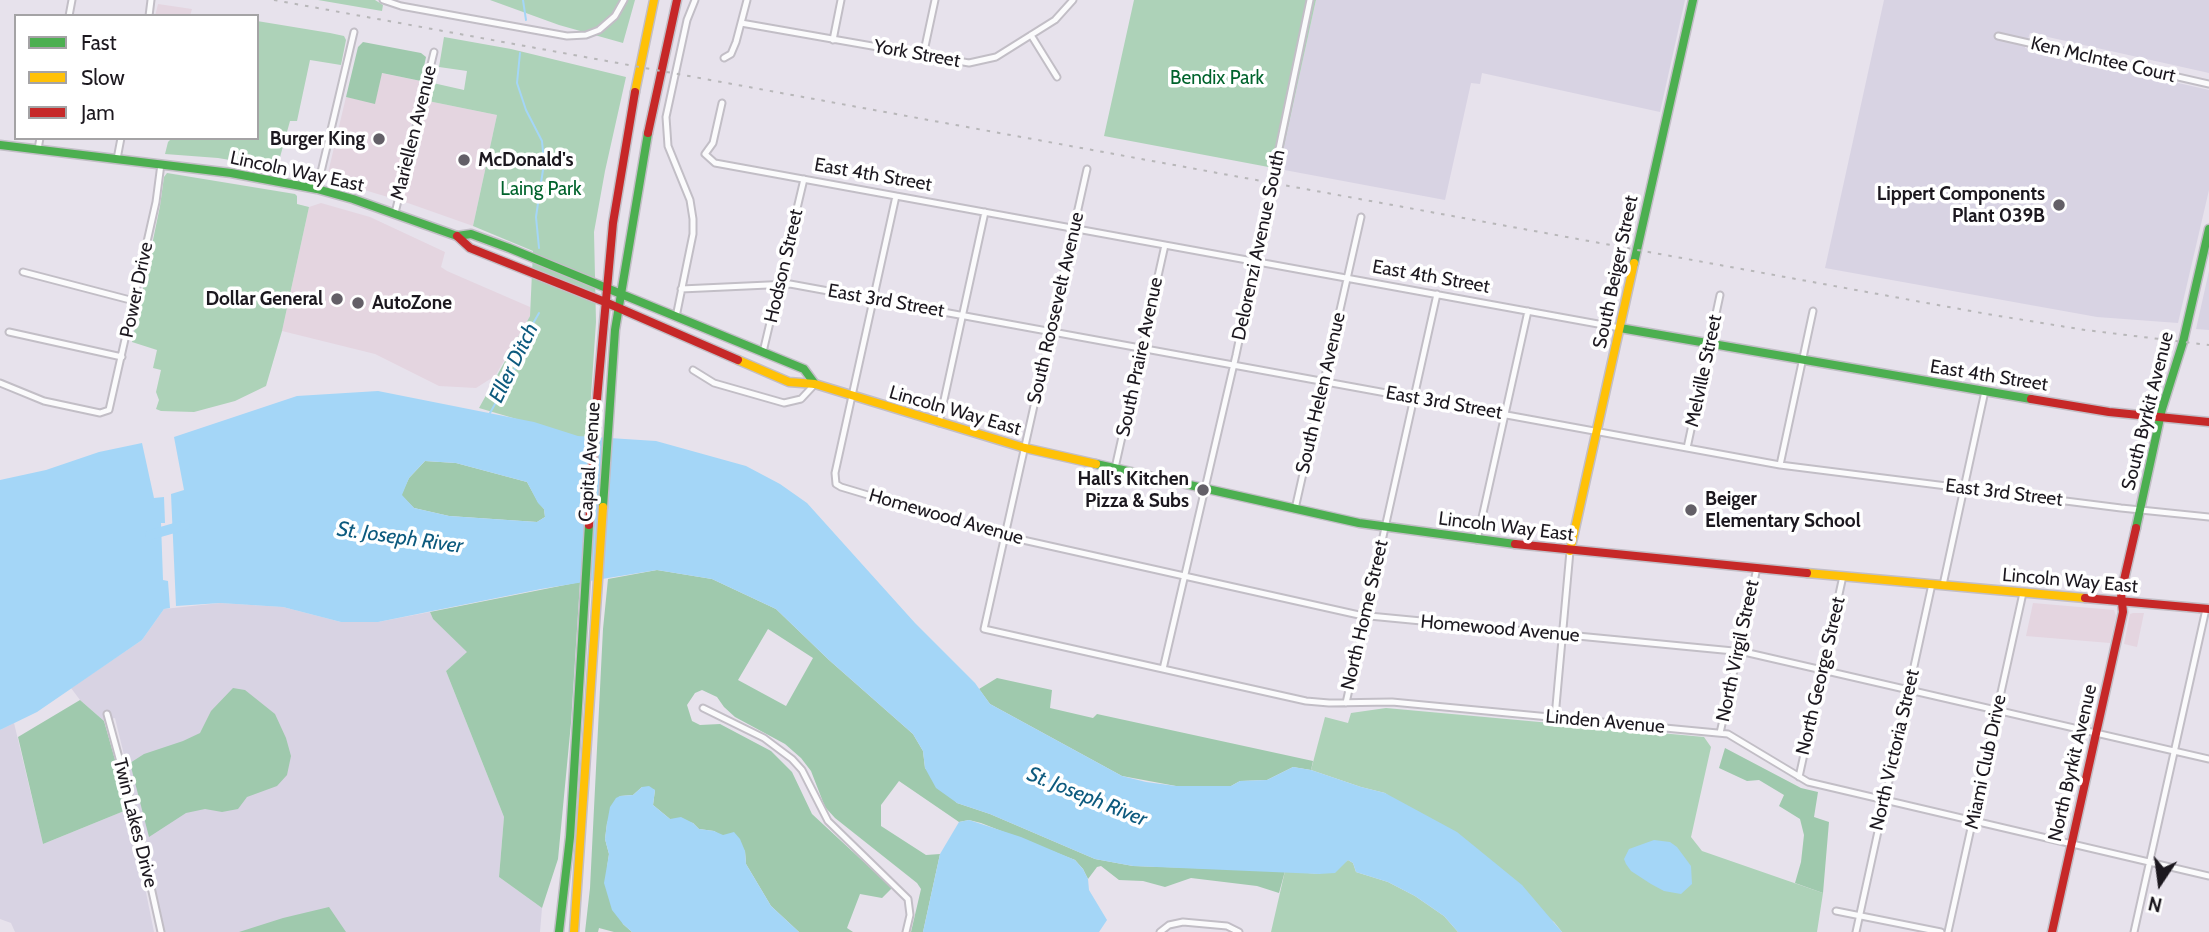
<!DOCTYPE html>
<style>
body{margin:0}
#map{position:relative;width:2209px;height:932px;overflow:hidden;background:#e7e2ec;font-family:Cabin,sans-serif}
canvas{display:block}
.legend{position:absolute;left:14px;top:14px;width:245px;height:126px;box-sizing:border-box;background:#fff;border:2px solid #a4a3a5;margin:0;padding:9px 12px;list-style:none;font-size:21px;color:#1c181f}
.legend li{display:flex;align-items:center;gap:14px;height:35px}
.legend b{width:35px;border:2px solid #a4a3a5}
.north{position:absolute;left:2125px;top:848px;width:70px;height:70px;-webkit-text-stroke:5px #fff;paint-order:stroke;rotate:193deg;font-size:19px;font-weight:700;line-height:28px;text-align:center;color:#1c181f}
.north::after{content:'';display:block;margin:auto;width:24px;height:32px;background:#1c181f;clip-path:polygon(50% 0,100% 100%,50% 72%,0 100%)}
</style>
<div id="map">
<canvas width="2209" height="932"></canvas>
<ul class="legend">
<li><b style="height:9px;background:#4caf50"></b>Fast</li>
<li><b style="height:9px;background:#ffc107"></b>Slow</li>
<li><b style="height:9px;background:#c62828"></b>Jam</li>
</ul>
<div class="north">N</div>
</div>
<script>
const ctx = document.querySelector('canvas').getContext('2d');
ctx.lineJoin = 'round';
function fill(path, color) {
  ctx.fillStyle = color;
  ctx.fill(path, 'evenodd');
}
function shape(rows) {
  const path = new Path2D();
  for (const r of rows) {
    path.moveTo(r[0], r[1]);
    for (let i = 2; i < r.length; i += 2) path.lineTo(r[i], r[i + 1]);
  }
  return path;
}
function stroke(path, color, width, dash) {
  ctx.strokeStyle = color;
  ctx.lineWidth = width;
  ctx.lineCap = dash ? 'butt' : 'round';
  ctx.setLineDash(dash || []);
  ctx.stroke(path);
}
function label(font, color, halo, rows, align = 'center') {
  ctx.font = font + ' Cabin,sans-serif';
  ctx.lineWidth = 7;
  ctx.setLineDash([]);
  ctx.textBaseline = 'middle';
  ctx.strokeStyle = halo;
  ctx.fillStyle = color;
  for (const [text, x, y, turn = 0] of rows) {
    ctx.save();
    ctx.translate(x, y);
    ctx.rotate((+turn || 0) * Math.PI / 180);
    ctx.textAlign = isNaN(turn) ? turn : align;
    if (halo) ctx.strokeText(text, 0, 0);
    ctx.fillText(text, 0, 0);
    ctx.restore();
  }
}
const commercial = shape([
 [158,4,192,9,190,16,155,16],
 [381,73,421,81,394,196,391,198,328,179,327,177,346,97,375,103],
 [428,101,497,115,473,226,405,202,404,197],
 [321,203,370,217,445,252,441,267,447,271,530,307,530,316,495,376,476,388,439,386,375,354,282,331,309,207],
 [2033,603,2114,610,2116,616,2110,643,2026,636],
 [2133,613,2144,613,2137,647,2124,644,2130,614]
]);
const industrial = shape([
 [1316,0,1685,0,1660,112,1482,73,1480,84,1471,83,1445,200,1279,169],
 [1884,0,2209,0,2209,73,2030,33,2025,48,2209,90,2209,190,2178,323,2097,317,1825,268],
 [2209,271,2209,330,2196,329],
 [220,603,283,607,341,622,378,622,430,612,433,619,468,652,446,671,504,817,499,877,542,908,540,932,164,932,148,853,115,718,104,721,80,700,71,688,142,640,164,609],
 [14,723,43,844,129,809,154,932,15,932,11,923,0,919,0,730]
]);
const green = shape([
 [318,0,375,0,383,5,382,11],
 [490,0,635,0,623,43,559,25],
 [1134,0,1316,0,1279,169,1104,136],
 [257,21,330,33,344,36,346,40,341,65,310,60,297,121,290,121,277,168,218,158,165,154,168,142,172,138,257,138],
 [444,37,511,49,626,77,605,171,594,232,596,322,588,440,479,408,530,316,533,251,473,226,497,115,428,101,433,83,464,90,467,71,439,67],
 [167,173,295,194,297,196,297,204,309,207,282,331,266,386,235,401,194,412,161,411,156,409,159,400,156,392,161,370,153,368,157,350,132,342,160,206,164,177],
 [1386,708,1704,737,1711,747,1691,837,1702,851,1823,893,1817,932,1562,932,1554,922,1385,793,1361,787,1311,770,1325,717,1348,723,1351,713],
 [1348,860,1353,863,1356,872,1388,882,1415,896,1444,916,1458,932,1271,932,1285,871,1319,874,1341,865]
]);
const forest = shape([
 [363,42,421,53,426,57,421,81,382,73,375,104,346,97,358,47],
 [425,461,456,463,527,482,538,502,544,509,545,517,537,522,449,516,414,508,401,495,409,478],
 [657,570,712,579,776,609,829,660,913,734,923,751,925,768,957,803,990,814,1095,859,1133,866,1285,871,1279,893,1257,886,1191,878,1165,887,1143,881,1119,880,1101,866,1097,867,1088,879,1083,869,1075,860,981,823,969,820,959,822,899,781,881,805,881,826,926,855,940,854,923,932,911,932,921,889,917,883,835,818,825,807,811,771,801,758,785,744,735,717,724,707,717,697,702,690,695,693,687,705,692,721,700,725,720,724,771,751,792,772,812,814,892,888,882,898,860,894,847,928,853,932,799,932,771,906,746,864,745,851,714,831,699,829,693,823,670,819,653,805,655,790,642,787,633,795,620,796,607,823,605,839,609,854,607,868,623,924,632,932,614,932,599,928,598,932,585,932,590,888,603,629,608,579],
 [768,629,813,658,786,706,738,680],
 [580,582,571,723,558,859,542,908,499,877,504,817,446,671,467,652,433,619,430,612],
 [997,678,1052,690,1050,708,1093,718,1097,714,1313,761,1311,770,1293,767,1267,780,1240,781,1231,786,1176,786,1122,776,990,704,979,689],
 [233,688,245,690,275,714,286,738,291,756,287,775,277,786,247,797,238,809,222,812,205,809,186,813,149,837,130,763,144,754,183,741,200,733,211,711],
 [80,700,104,721,129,809,43,844,18,737],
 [1725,748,1801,788,1818,792,1814,817,1829,822,1823,893,1795,883,1801,862,1804,835,1800,819,1779,806,1784,795,1759,780,1747,781,1719,768],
 [329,907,346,932,239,932,283,918]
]);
const water = shape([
 [378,391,534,422,578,436,656,441,746,466,780,484,807,503,915,623,975,683,990,704,1122,776,1146,782,1176,786,1231,786,1240,781,1267,780,1293,767,1311,770,1361,787,1385,793,1457,832,1522,885,1562,932,1458,932,1444,916,1415,896,1388,882,1356,872,1353,863,1348,860,1335,873,1319,874,1133,866,1095,859,990,814,957,803,936,788,925,768,923,751,913,734,829,660,776,609,712,579,657,570,541,589,378,622,341,622,283,607,220,603,176,606,171,494,184,490,174,437,297,396],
 [425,461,456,463,527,482,538,503,544,509,545,517,537,522,449,516,414,508,402,495,409,478],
 [142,443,154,498,164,497,165,523,161,523,163,580,168,581,170,608,164,609,142,640,37,712,0,730,0,480,46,470,99,452],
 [649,786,655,790,653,805,670,819,681,817,693,823,699,829,714,831,723,835,734,832,740,839,745,851,746,864,771,906,799,932,632,932,623,924,612,910,604,883,609,854,605,839,607,823,610,807,616,798,620,796,633,795,642,787],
 [969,820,1021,837,1075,860,1083,869,1088,879,1089,890,1107,920,1099,932,923,932,940,854,959,822],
 [1654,840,1670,842,1677,847,1691,866,1692,884,1681,894,1664,891,1651,884,1631,871,1626,864,1624,859,1629,849]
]);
const stream = shape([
 [523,0,526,20],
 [520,53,517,83,526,110,542,141,544,163,536,217,539,248],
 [490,413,519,361,531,327,539,313]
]);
const river = shape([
 [150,535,185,525]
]);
const street = shape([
 [383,0,401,6,567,36,586,35,599,30,615,16,624,0],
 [69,16,72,0],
 [149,16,151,0],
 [741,23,969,63,996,57,1055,20,1073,0],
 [1031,35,1057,77],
 [1998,36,2209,84],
 [833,40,841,0],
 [923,56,935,0],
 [724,58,731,54,736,42,747,0],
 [722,103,713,143,705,154,715,163,1620,328],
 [38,149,40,138],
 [117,159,121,138],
 [1087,169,984,629,1306,701,1329,703,1392,702,1728,734,1808,782,2209,876],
 [317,189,354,32],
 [896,196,835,473,836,484,841,487,1005,536,1359,615,1744,652,2209,759],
 [395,213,434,52],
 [23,272,134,301],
 [681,289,790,284,1780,465,2121,508,2209,517],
 [676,317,693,234,693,219,690,200,668,146,666,117,687,20,695,0],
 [9,332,122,357],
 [763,352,804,179],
 [693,370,714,383,784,403,801,399,815,384],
 [0,383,44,401,100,413,109,410,156,202,161,164],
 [939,423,985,212],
 [1687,448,1720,295],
 [1780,465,1813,311],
 [1115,468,1165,245],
 [1295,509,1361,217],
 [1477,540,1528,311],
 [1943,585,1985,391],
 [1163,669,1236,355,1310,0],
 [1346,703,1437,294],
 [703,708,764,738,792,759,802,770,828,821,908,899,910,915,906,932],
 [107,714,137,824,161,932],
 [1555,717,1570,551],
 [1720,733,1757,568],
 [1799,777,1843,576],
 [1836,911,1941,932],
 [1160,932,1169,925,1183,922,1227,926,1239,932],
 [1856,932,1932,584],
 [1948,932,2023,593],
 [2134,932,2206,609]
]);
const fast = shape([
 [0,145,231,173,317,189,353,199,457,236],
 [457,236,471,234,509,248,804,369,815,384],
 [1634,263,1693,0],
 [1620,328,2031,399],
 [1096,464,1359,523,1515,544],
 [603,507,615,330,648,133],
 [2136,528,2162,409,2183,342,2209,229],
 [559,932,570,837,589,525]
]);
const slow = shape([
 [635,92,654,0],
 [738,360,789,382,815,384,1025,448,1096,464],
 [1570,551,1634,263],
 [1807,573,2085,598],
 [574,932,603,507]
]);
const jam = shape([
 [648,133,677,0],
 [457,236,470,248,605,302,738,360],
 [2031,399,2109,412,2209,422],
 [589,525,596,410,613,223,635,92],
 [1515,544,1807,573],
 [2085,598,2209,609],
 [2052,932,2123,612,2121,593,2136,528]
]);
const rail = shape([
 [274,0,1987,314,2085,330,2209,345]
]);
const markers = [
 [379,139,7,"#635f67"],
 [464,160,7,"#635f67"],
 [2059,205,7,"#635f67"],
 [337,299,7,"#635f67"],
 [358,303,7,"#635f67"],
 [1203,490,7,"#635f67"],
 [1691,510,7,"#635f67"]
];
const streetNames = [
 ["York Street",917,54,10],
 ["Ken McIntee Court",2103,60,13],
 ["Mariellen Avenue",414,133,-76],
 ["Lincoln Way East",297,172,12],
 ["East 4th Street",873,175,10],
 ["Delorenzi Avenue South",1259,245,-78],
 ["Hodson Street",784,266,-77],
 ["South Beiger Street",1616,272,-78],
 ["East 4th Street",1431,277,10],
 ["Power Drive",137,290,-78],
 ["East 3rd Street",886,301,10],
 ["South Roosevelt Avenue",1056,308,-77],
 ["South Praire Avenue",1140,357,-78],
 ["Melville Street",1704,371,-78],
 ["East 4th Street",1989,376,9],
 ["South Helen Avenue",1321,393,-77],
 ["East 3rd Street",1444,403,10],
 ["Lincoln Way East",955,411,16],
 ["South Byrkit Avenue",2148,411,-76],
 ["Capital Avenue",590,462,-86],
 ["East 3rd Street",2004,493,7],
 ["Homewood Avenue",946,517,16],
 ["Lincoln Way East",1506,527,7],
 ["Lincoln Way East",2070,581,5],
 ["North Home Street",1365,615,-77],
 ["Homewood Avenue",1500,629,5],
 ["North Virgil Street",1738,651,-78],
 ["North George Street",1821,676,-77],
 ["Linden Avenue",1605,722,5],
 ["North Victoria Street",1895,750,-77],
 ["Miami Club Drive",1986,762,-78],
 ["North Byrkit Avenue",2073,763,-77],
 ["Twin Lakes Drive",135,823,76]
];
const parkNames = [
 ["Bendix Park",1217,78],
 ["Laing Park",541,189]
];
const poiNames = [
 ["Burger King",365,139],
 ["McDonald's",478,160,"left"],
 ["Lippert Components",2045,194],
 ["Plant 039B",2045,216],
 ["Dollar General",323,299],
 ["AutoZone",372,303,"left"],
 ["Hall's Kitchen",1189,479],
 ["Pizza & Subs",1189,501],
 ["Beiger",1705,499,"left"],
 ["Elementary School",1705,521,"left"]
];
const waterNames = [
 ["Eller Ditch",514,363,-64],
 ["St. Joseph River",400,538,8],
 ["St. Joseph River",1087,797,22]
];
fill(commercial, '#e4d5e0');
fill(industrial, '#d8d3e3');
fill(green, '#add2b8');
fill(forest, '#9fc9ad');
fill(water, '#a4d6f7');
stroke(stream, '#a4d6f7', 2);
stroke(river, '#a4d6f7', 10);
stroke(street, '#c2bec6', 9);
stroke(fast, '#c2bec6', 11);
stroke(slow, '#c2bec6', 11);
stroke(jam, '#c2bec6', 11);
stroke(street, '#fbfbfc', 5);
stroke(fast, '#4caf50', 8);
stroke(slow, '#ffc107', 8);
stroke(jam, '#c62828', 8);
stroke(rail, '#b8b7b9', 2, [3.5, 7]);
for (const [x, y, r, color] of markers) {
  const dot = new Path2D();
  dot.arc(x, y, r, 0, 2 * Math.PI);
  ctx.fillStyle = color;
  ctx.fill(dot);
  stroke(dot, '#fff', 2.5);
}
label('19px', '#1c181f', '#fff', streetNames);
label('19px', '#00632c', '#fff', parkNames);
label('bold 19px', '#1c181f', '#fff', poiNames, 'right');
label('italic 21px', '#0d5a7e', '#fff', waterNames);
</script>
